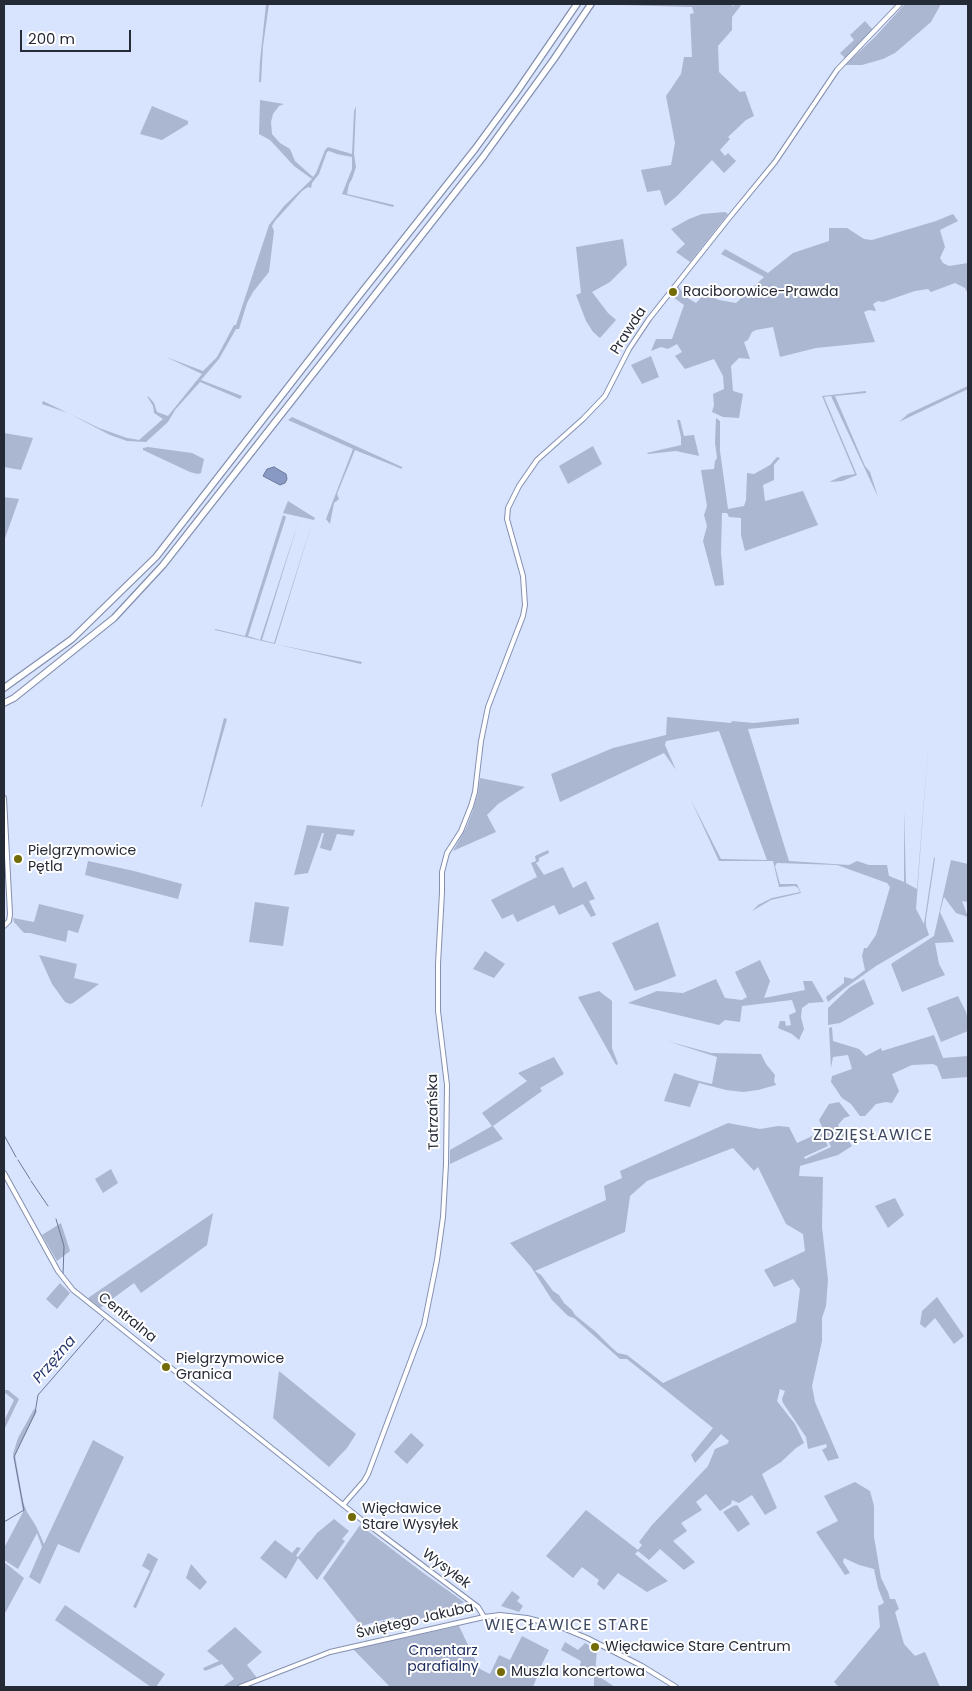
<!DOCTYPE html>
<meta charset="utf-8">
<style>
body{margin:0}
#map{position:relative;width:972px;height:1691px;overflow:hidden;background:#d8e3fe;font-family:Poppins,sans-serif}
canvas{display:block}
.frame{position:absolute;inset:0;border:5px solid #252a37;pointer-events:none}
.scale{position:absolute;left:20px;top:30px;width:111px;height:22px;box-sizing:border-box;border:2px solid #252a37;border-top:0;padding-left:6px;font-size:15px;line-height:18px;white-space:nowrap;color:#252a37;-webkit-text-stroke:4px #fff;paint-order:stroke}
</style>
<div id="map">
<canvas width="972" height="1691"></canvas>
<div class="frame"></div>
<div class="scale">200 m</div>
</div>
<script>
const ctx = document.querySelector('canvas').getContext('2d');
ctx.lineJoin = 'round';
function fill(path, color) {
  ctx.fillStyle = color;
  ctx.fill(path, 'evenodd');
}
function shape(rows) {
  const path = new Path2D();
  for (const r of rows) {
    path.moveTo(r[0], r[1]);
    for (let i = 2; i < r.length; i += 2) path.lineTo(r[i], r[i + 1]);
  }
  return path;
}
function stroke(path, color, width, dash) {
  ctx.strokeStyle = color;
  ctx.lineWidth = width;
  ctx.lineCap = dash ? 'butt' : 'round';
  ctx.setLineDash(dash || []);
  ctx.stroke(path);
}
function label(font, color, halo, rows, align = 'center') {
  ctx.font = font + ' Poppins,sans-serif';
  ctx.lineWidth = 4;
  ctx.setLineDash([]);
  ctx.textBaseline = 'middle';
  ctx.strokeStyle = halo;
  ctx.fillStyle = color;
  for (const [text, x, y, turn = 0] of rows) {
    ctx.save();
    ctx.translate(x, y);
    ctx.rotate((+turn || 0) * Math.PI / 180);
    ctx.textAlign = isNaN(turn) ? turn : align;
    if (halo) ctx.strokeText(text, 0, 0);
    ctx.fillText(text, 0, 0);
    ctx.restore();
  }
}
const green = shape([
 [266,4,269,4,263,46,261,82,259,82,260,61],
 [620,4,731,4,733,6,736,4,742,4,732,17,732,30,718,46,719,72,740,92,745,91,754,116,746,120,728,137,730,139,720,150,725,156,728,153,736,161,724,173,712,160,677,196,665,206,660,190,647,192,641,170,671,165,675,143,666,96,681,74,684,57,692,57,690,14,694,13,692,7,619,5],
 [905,4,941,4,931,22,895,53,883,59,862,65,845,65,875,37],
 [865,21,873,30,845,58,840,53,854,40,850,35],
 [260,100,284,104,279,106,273,114,271,122,272,134,280,143,290,149,295,161,313,177,316,173,325,150,328,147,352,154,354,111,356,106,354,154,356,167,352,179,349,184,347,194,394,205,393,207,342,194,352,169,352,157,337,154,329,151,327,152,319,174,312,183,311,188,308,187,302,191,275,221,272,226,274,231,269,272,253,292,247,303,239,329,236,329,219,359,201,380,242,396,240,399,200,382,175,410,168,422,146,442,127,441,110,435,68,413,42,404,43,401,99,428,127,438,139,440,163,419,154,413,153,406,147,396,149,397,154,403,157,412,168,416,202,374,166,357,203,371,217,357,234,325,236,325,269,225,284,206,312,179,294,166,270,140,259,134],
 [152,106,188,121,188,124,162,140,140,134],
 [725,212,728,214,690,262,676,252,685,244,671,229,689,219,702,214],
 [953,214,958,221,940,230,945,247,940,258,943,263,949,266,968,263,968,294,965,288,955,283,931,292,928,289,915,291,883,302,878,301,873,304,876,311,869,310,864,312,875,342,816,348,780,357,773,327,756,330,752,332,748,340,744,342,750,359,739,358,731,366,733,391,743,394,739,418,723,417,712,412,714,405,713,394,724,389,723,376,714,359,685,369,675,356,682,352,677,344,668,349,661,347,651,351,656,339,672,339,684,305,670,295,678,286,686,297,696,303,704,294,719,300,736,303,764,277,721,254,725,249,768,273,793,253,829,241,829,228,847,228,864,239,872,240,936,221],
 [623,239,627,265,610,282,592,292,608,313,616,320,600,338,593,332,586,321,576,295,581,293,576,247],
 [651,356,659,377,642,384,631,365],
 [968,386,968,389,899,422,908,414],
 [866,391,866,393,835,396,865,466,870,472,878,497,831,396,824,397,857,475,842,481,829,482,842,476,855,474,822,396],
 [292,417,402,467,402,469,355,450,337,494,339,499,334,503,330,524,326,519,353,449,288,420],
 [716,418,720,421,720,451,728,509,744,506,746,500,747,473,754,474,770,465,777,457,780,458,774,465,774,480,763,485,765,501,803,491,818,525,745,551,741,535,741,518,729,517,727,513,722,513,721,553,724,585,715,586,703,541,707,526,704,515,707,506,701,470,714,469,715,461,717,458,715,443],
 [677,420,680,420,684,436,694,435,699,456,676,451,648,454,647,453,681,445,681,437],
 [4,433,33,438,21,470,4,467],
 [593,446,602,464,568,484,559,466],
 [148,447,192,453,204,459,201,473,198,474,190,472,143,450,143,448],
 [4,497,19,499,4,541],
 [288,501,315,518,314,520,283,513],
 [283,515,286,517,248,636,260,640,299,520,262,640,274,643,312,523,275,644,362,662,361,664,215,630,215,629,245,636],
 [667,717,731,723,732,721,754,723,799,718,799,724,748,729,789,861,849,865,857,861,869,865,887,865,889,876,904,882,904,810,906,883,917,889,929,735,916,909,924,924,934,857,935,858,926,919,926,926,929,935,876,966,845,988,828,1002,826,997,844,983,844,977,853,979,865,970,862,956,864,948,867,948,876,935,890,887,887,883,837,865,777,863,775,866,780,884,797,884,801,893,771,900,752,911,758,905,772,898,800,892,798,888,795,886,779,887,773,861,719,861,718,859,691,800,721,859,767,860,719,731,666,741,665,745,676,770,664,753,560,802,551,774,613,748,666,735],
 [224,718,227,719,202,807,201,807],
 [480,778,525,787,498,804,487,815,496,832,453,851,466,828,472,813,478,793],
 [307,825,355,830,353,836,337,834,331,851,320,848,324,833,322,833,308,873,294,875],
 [548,850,549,853,539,858,539,861,536,863,544,875,563,867,573,888,586,881,595,899,589,901,596,915,591,917,583,904,559,915,554,905,517,922,513,914,502,919,491,900,537,877,531,863,536,861,535,856],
 [951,860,968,864,968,902,962,901,968,917,956,913,944,897,940,912,954,942,935,943,939,964,945,975,902,992,891,964,934,936],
 [88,861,134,871,182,884,178,899,85,875],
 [255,902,289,907,283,946,249,942],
 [39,904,84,915,78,933,68,930,66,942,30,933,24,933,14,922,13,918,34,922],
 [658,922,676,976,659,983,635,991,612,943],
 [485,951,505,964,494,978,473,969],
 [39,955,77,964,74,978,99,984,73,1003,70,1004,65,1002,52,984],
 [760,960,770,981,764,998,805,990,803,981,812,981,824,1002,809,1003,802,1008,801,1017,804,1029,799,1040,792,1034,778,1028,780,1021,785,1021,786,1026,791,1025,789,1015,796,1012,792,1000,742,1006,740,1022,725,1020,719,1025,628,1003,657,991,683,993,716,979,725,998,742,1000,747,997,735,972],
 [864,979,874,1004,840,1023,828,1025,828,1008,850,987],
 [599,991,612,1001,612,1048,618,1064,616,1065,578,997],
 [958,996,966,1012,968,1021,968,1031,941,1042,927,1008],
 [832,1027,833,1041,859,1049,866,1056,881,1048,882,1051,934,1035,943,1058,968,1056,968,1077,942,1079,937,1066,933,1064,912,1065,892,1074,899,1091,892,1103,886,1102,876,1104,865,1116,860,1116,851,1104,842,1098,831,1082,832,1076,852,1069,848,1055,833,1057,831,1068,829,1028],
 [667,1041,711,1053,761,1054,766,1064,775,1075,774,1081,776,1085,758,1090,743,1092,726,1090,699,1083,690,1107,664,1101,674,1073,699,1081,712,1084,717,1057],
 [554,1057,564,1074,540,1088,542,1091,493,1126,503,1139,450,1164,450,1150,492,1126,482,1113,527,1081,518,1073],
 [839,1102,850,1116,844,1118,838,1125,852,1146,838,1155,800,1166,799,1176,823,1177,822,1227,828,1280,826,1306,822,1318,822,1341,812,1386,815,1402,839,1458,828,1461,822,1450,827,1447,826,1444,808,1449,806,1437,783,1403,782,1399,785,1391,780,1389,777,1401,795,1424,804,1443,796,1448,781,1462,762,1474,777,1508,765,1515,752,1495,739,1503,732,1500,731,1504,720,1511,706,1494,696,1502,702,1510,681,1523,687,1531,673,1541,695,1562,684,1570,660,1549,649,1560,638,1551,635,1554,668,1581,647,1592,618,1573,604,1590,597,1584,599,1580,582,1567,573,1578,546,1556,586,1510,638,1550,642,1545,639,1542,652,1525,708,1466,715,1449,727,1444,729,1441,721,1434,695,1463,691,1455,713,1428,627,1359,620,1359,574,1318,568,1316,552,1300,531,1267,510,1243,606,1200,604,1186,622,1178,620,1171,728,1123,760,1129,778,1126,789,1127,805,1159,831,1147,819,1120,829,1104],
 [733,1148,754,1171,758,1167,786,1224,803,1234,805,1251,764,1270,774,1287,793,1279,800,1289,796,1322,663,1383,627,1355,618,1353,611,1347,596,1332,575,1315,572,1310,564,1303,559,1295,553,1291,541,1275,535,1271,625,1232,630,1196,647,1181],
 [821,1132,828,1146,804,1157,797,1143],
 [111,1169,118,1183,103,1193,95,1179],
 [895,1198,904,1215,888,1228,875,1206],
 [213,1213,207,1245,141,1293,134,1283,100,1308,88,1298],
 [61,1223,70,1251,57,1261,42,1235],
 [60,1283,70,1293,57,1309,46,1299],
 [937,1297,964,1336,954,1344,935,1318,925,1328,920,1324,922,1311],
 [279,1371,356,1434,347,1448,329,1467,273,1418],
 [4,1390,8,1390,19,1399,4,1430,4,1421,14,1400,4,1392],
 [34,1409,37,1411,15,1455,23,1502,27,1512,36,1526,44,1544,93,1440,124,1457,79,1553,58,1544,40,1584,29,1577,42,1547,37,1533,18,1569,4,1560,4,1548,23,1512,13,1454,18,1438],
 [411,1433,424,1445,407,1464,394,1452],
 [855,1482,870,1491,874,1506,874,1537,881,1578,888,1592,890,1599,895,1599,899,1609,895,1612,904,1644,915,1656,925,1652,940,1687,839,1687,834,1682,880,1627,878,1606,884,1603,878,1588,874,1569,859,1565,844,1558,843,1562,850,1573,845,1575,816,1532,838,1521,824,1496],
 [737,1505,750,1524,738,1532,723,1512,733,1506],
 [334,1519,349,1531,342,1539,345,1541,317,1580,298,1558,286,1579,260,1558,275,1540,292,1553,297,1547,301,1548,296,1556,298,1557,317,1533],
 [360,1525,422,1572,464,1602,450,1611,366,1633,363,1629,364,1628,377,1627,377,1625,384,1620,385,1622,395,1620,394,1617,361,1626,323,1578],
 [148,1553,158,1559,136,1608,133,1607,150,1571,142,1566],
 [4,1562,24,1578,4,1615],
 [191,1564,207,1582,200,1590,186,1578],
 [512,1591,520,1597,517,1601,523,1606,519,1612,501,1606],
 [65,1605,165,1674,156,1687,151,1687,55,1620],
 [459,1626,478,1666,480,1669,490,1674,499,1655,510,1660,522,1636,549,1650,542,1664,533,1687,390,1687,353,1649],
 [235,1627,262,1652,247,1665,257,1678,235,1687,201,1687,222,1687,234,1679,222,1664,205,1671,203,1668,219,1661,207,1651],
 [565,1642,578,1650,585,1643,597,1650,595,1674,615,1687,594,1687,594,1674,579,1669,581,1661,561,1650]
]);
const water = shape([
 [274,467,286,474,287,479,285,483,280,485,263,476,267,469,274,467]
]);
const stream = shape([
 [4,1135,16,1157],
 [18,1160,30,1179],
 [31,1181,48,1206],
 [56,1219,64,1246,63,1275],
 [100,1309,107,1314],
 [4,1522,24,1510,14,1457,35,1413,38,1395,104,1319]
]);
const tertiary = shape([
 [4,798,10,914,9,921,4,926],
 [4,1173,58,1271,73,1290,362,1520,478,1607,484,1617],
 [343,1505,364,1481,368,1474,424,1325,437,1260,443,1217,446,1164,447,1085,438,1011,438,964,442,892,442,872,447,853,461,831,471,806,475,792,481,741,488,707,523,616,525,605,523,576,507,519,508,508,519,486,537,460,583,419,605,396,629,349,649,319,729,218,775,162,837,70,900,4],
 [240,1687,330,1652,484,1617,500,1615,527,1618,558,1626,587,1638,642,1666,676,1687]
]);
const motorway = shape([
 [4,688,72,639,156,557,358,297,475,149,516,93,577,4],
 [4,703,14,698,114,618,163,565,483,157,554,59,591,4]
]);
const markers = [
 [673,292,5,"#726b06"],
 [18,859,5,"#726b06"],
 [166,1367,5,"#726b06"],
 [352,1517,5,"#726b06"],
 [595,1647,5,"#726b06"],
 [501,1672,5,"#726b06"]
];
const poiNames = [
 ["Raciborowice-Prawda",683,292],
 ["Pielgrzymowice",28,851],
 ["Pętla",28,867],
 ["Pielgrzymowice",176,1359],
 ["Granica",176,1375],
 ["Więcławice",362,1509],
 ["Stare Wysyłek",362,1525],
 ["Więcławice Stare Centrum",605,1647],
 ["Muszla koncertowa",511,1672]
];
const streetNames = [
 ["Prawda",629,331,-57],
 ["Tatrzańska",434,1112,-91],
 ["Centralna",127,1318,39],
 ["Wysyłek",446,1569,37],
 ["Świętego Jakuba",415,1621,-13]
];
const parkNames = [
 ["Cmentarz",443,1651],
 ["parafialny",443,1667]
];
const waterNames = [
 ["Przężna",55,1360,-49]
];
const quarterNames = [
 ["ZDZIĘSŁAWICE",873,1136],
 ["WIĘCŁAWICE STARE",567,1626]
];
fill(green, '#abb6d0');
fill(water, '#8899c3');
stroke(water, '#6a7899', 1);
stroke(stream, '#6a7899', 1);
stroke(tertiary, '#8490af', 6);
stroke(motorway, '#8490af', 8);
stroke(tertiary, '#fff', 4);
stroke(motorway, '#fff', 5.5);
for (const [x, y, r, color] of markers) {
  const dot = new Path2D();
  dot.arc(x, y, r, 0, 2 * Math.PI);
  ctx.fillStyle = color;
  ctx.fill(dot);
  stroke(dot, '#fff', 2);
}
label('14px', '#252a37', '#fff', poiNames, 'left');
label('14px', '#252a37', '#fff', streetNames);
label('14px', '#1a2a5e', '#fff', parkNames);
label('italic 15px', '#283a6f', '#fff', waterNames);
ctx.letterSpacing = '1px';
label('16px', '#3e4964', '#fff', quarterNames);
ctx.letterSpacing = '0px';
</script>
